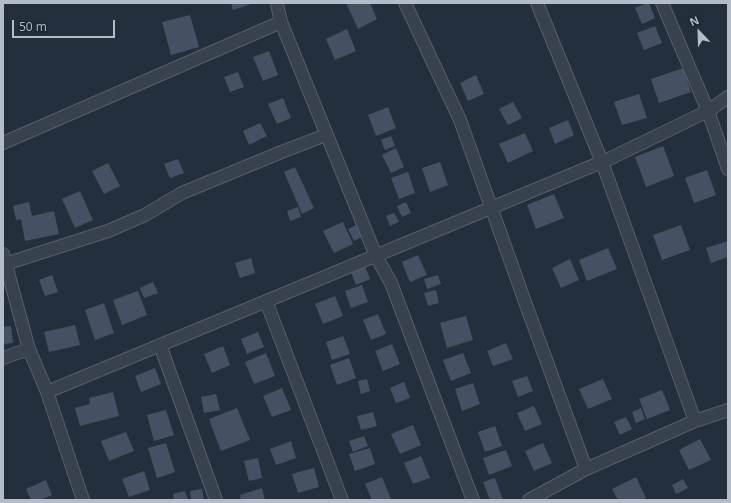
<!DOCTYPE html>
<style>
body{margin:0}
#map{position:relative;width:731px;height:503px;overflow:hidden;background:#242f3e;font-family:"Open Sans",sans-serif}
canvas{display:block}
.frame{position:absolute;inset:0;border:4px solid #b4bcc9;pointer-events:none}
.north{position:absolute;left:679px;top:12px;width:40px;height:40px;-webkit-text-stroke:3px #1d2633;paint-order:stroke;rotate:337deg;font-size:11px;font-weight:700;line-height:16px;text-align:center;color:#b4bcc9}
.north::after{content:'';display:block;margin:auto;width:14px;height:18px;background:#b4bcc9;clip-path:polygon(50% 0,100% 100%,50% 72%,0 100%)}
.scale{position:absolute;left:12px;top:20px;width:103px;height:18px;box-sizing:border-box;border:2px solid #b4bcc9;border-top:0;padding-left:5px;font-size:12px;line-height:14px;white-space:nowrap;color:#b4bcc9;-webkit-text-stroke:3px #1d2633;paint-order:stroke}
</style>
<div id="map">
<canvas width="731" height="503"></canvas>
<div class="frame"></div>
<div class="north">N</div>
<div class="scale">50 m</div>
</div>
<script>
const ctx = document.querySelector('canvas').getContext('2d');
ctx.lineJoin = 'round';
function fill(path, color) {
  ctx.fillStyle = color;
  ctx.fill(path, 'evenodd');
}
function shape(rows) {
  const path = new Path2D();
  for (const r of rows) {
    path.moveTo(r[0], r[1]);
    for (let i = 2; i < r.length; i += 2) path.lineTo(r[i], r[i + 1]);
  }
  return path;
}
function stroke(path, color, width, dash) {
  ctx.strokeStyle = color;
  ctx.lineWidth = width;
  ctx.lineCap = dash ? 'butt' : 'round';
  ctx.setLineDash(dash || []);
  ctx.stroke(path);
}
const building = shape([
 [231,3,254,3,233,10],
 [346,3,370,3,377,19,358,29],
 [647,3,649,3,655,18,642,24,635,8],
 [190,15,199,47,171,55,162,22],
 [655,26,662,43,644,50,637,33],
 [347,29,356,51,335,60,326,39],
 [269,51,278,75,263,81,253,57],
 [683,68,691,92,659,103,651,79],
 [238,72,244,87,230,92,224,77],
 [476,75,484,94,468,101,460,83],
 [639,94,647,118,622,125,614,102],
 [283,98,291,118,277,124,268,104],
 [513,102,522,118,508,125,499,109],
 [388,107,396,128,376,136,368,115],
 [568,120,574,135,555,144,549,128],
 [260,123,267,136,249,145,243,131],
 [525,133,533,151,508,163,499,144],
 [391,136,395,146,385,150,381,140],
 [663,146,674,176,646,187,635,157],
 [396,148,404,167,391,173,382,155],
 [178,159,184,173,170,178,164,164],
 [440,162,448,185,430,192,422,168],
 [108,163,120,186,104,194,92,171],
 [295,167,314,208,302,214,284,172],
 [707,170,716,195,694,203,685,178],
 [408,172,415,193,399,199,391,178],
 [80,191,93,220,75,228,62,199],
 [554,194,564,218,536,229,527,205],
 [29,202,32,216,54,211,59,234,25,241,21,219,16,220,13,206],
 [406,202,411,213,402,217,397,206],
 [298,207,301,217,290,221,287,211],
 [394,213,399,222,390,226,386,216],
 [343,222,353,244,334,253,323,231],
 [358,224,364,236,354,241,348,229],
 [681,225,690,250,662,260,653,235],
 [728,241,728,257,711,263,706,248],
 [608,248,617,269,587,281,579,260],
 [418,255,427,275,410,282,402,262],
 [251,258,255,273,240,278,235,263],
 [570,259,579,280,561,288,552,268],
 [365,266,370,279,356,285,351,272],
 [52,275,58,292,45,296,39,280],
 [438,275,441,284,427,289,424,279],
 [153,282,158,293,144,298,140,288],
 [362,285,368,302,351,308,345,291],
 [436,290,439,303,428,306,424,293],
 [138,291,147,315,122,325,113,300],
 [335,296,343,316,323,324,315,304],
 [104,303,114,333,95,340,85,310],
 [378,314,386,334,371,340,363,320],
 [466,316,473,340,447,348,440,323],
 [75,325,80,345,49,352,44,332],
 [11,326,13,343,3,344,3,327],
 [258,332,264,347,247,354,241,339],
 [343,336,350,354,332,360,326,342],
 [506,343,513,359,493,366,487,351],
 [392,344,400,364,383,371,375,351],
 [223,346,230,365,212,373,204,354],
 [266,353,275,376,254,384,245,362],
 [463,353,471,373,451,381,443,360],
 [349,358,356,378,337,385,330,365],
 [155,368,161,384,141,392,135,376],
 [527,376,533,391,518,397,512,381],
 [367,379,370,391,361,394,358,381],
 [603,379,612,399,588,409,579,389],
 [404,382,410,398,396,403,390,388],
 [473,383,480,404,462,411,455,389],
 [282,388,291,410,272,417,263,396],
 [662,390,670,410,647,419,639,399],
 [113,392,119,416,80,426,75,408,90,404,89,398],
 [216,394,220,410,204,413,201,397],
 [534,406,542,424,525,431,517,413],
 [237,408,250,440,221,451,209,419],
 [641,408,645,419,636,423,632,412],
 [166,410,174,435,154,441,147,415],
 [373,412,377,426,361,430,357,416],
 [626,417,632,429,620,435,614,422],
 [413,425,421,445,400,454,391,434],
 [495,426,502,446,485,452,478,432],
 [126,432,134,451,109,461,101,441],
 [364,436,368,446,353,452,349,441],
 [700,439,711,460,689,470,679,450],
 [291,441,296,458,276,465,270,449],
 [166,443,175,472,157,478,148,448],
 [543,443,552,463,534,471,525,451],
 [370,448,375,464,355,471,349,454],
 [506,450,512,466,489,475,483,458],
 [421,456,430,478,413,484,404,463],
 [258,458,262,478,249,481,244,461],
 [314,468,319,487,298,493,292,474],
 [144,471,150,490,129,497,122,479],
 [382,477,391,499,388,500,372,500,365,484],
 [636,477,646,498,642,500,618,500,612,489],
 [495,478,503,500,490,500,483,482],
 [683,479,688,488,676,494,672,485],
 [46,480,52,495,40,500,31,500,26,489],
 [262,488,265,500,241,500,240,495],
 [202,489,204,500,191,500,190,491],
 [185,491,188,500,174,500,173,494]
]);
const street = shape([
 [277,3,277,4,281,22,376,256,391,283,473,500],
 [405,3,460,120,525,302,586,469,529,500],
 [537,3,602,162,695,421],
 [662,3,708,111,728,169],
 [3,143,281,22],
 [3,254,29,349,47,392,83,500],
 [5,264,108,231,145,215,182,193,284,151,326,135],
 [266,301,342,500],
 [160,345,216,500],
 [3,358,29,349],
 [47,392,609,159,708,111,728,97],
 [586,469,695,421,728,410]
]);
fill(building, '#455162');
stroke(street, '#565f6c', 14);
stroke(street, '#38414e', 12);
</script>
